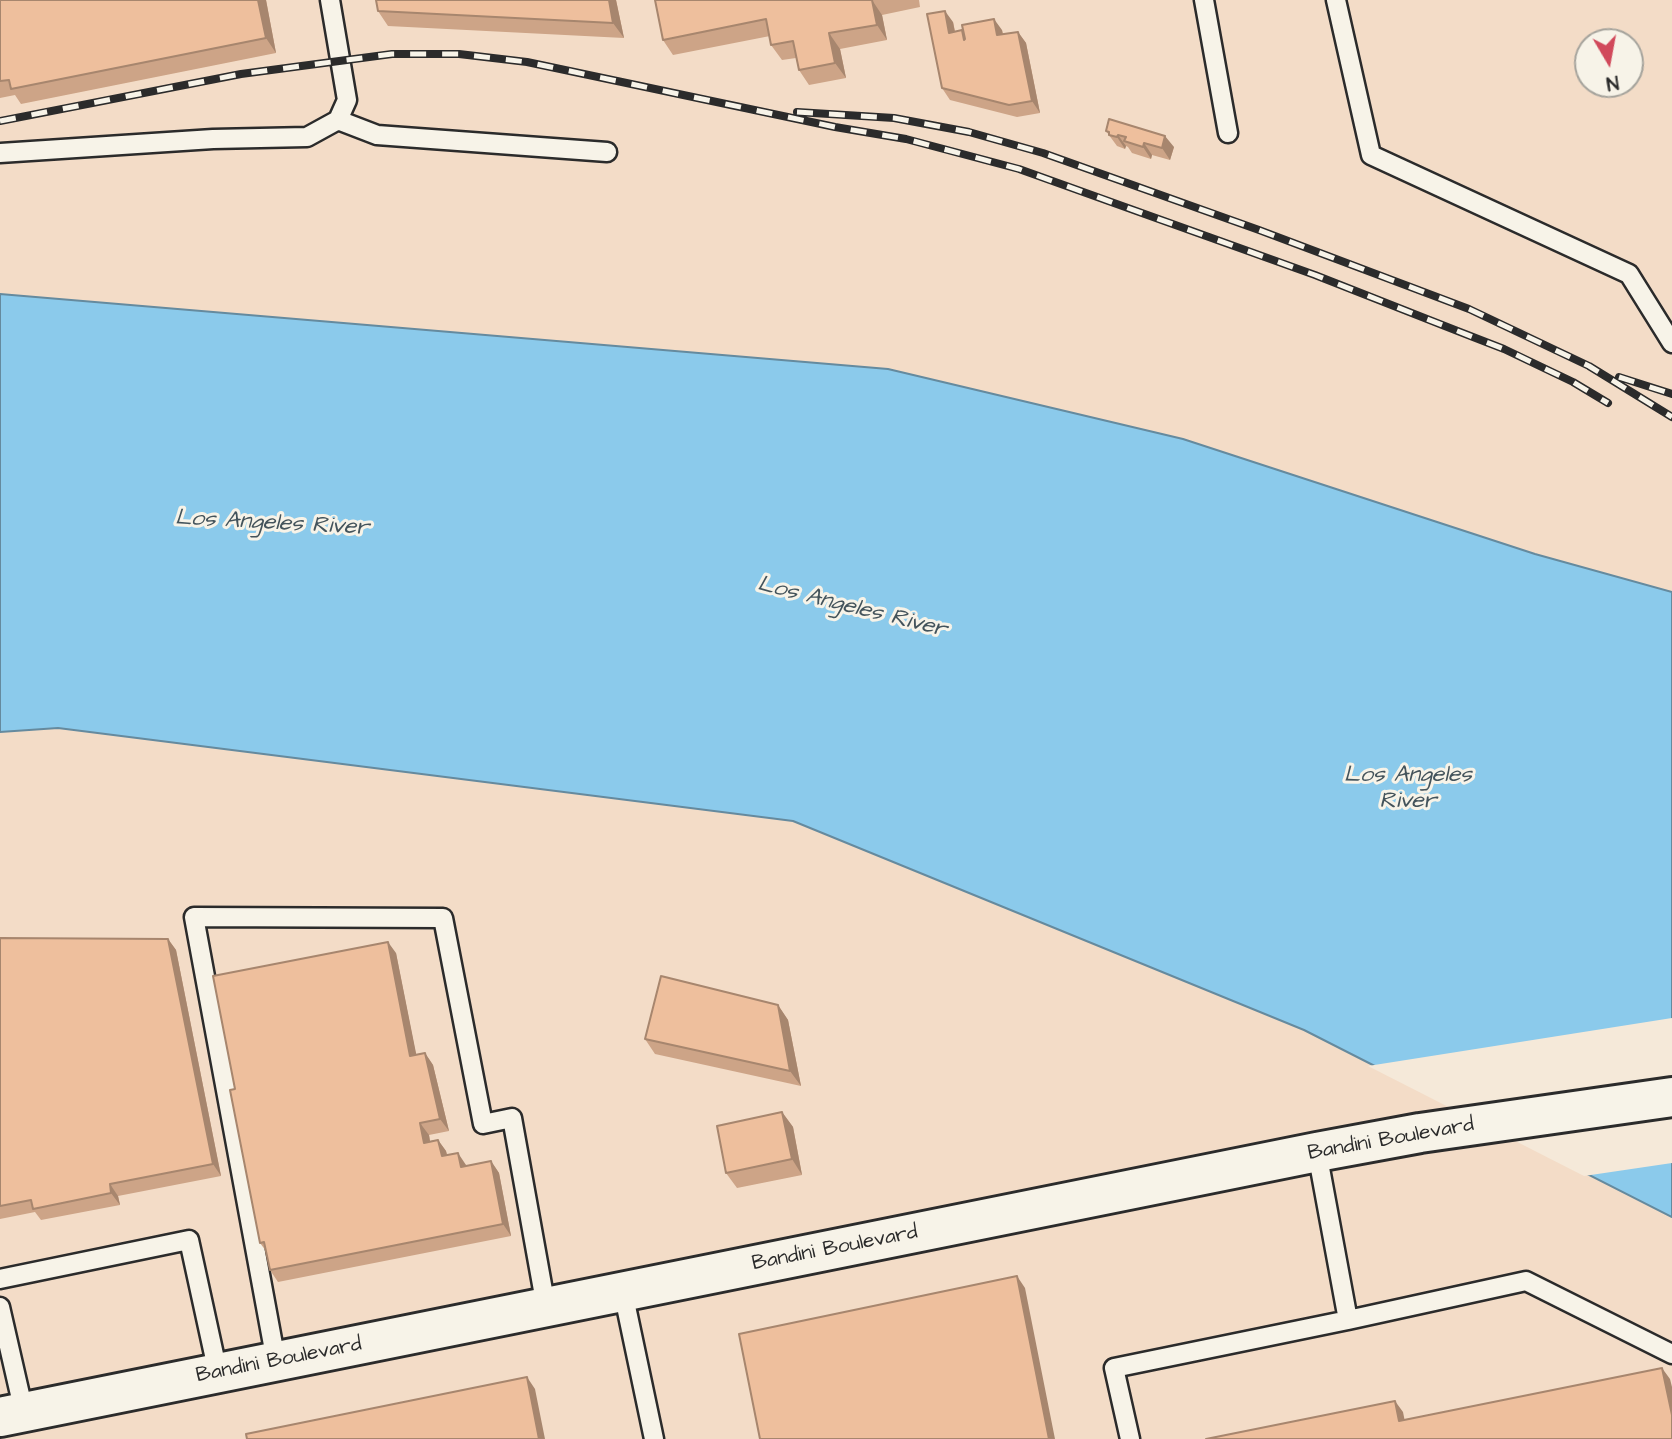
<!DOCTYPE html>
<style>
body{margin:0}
#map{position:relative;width:1672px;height:1439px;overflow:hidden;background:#f5e9d9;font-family:"Architects Daughter",sans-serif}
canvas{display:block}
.north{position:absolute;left:1574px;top:28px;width:70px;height:70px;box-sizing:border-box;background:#f7f3e8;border:2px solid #a5a39c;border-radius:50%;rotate:170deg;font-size:19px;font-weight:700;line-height:28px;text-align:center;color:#2b2b2b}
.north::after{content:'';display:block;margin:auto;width:24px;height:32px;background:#d1495b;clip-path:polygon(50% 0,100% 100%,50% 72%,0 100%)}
</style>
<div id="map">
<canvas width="1672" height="1439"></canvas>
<div class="north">N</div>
</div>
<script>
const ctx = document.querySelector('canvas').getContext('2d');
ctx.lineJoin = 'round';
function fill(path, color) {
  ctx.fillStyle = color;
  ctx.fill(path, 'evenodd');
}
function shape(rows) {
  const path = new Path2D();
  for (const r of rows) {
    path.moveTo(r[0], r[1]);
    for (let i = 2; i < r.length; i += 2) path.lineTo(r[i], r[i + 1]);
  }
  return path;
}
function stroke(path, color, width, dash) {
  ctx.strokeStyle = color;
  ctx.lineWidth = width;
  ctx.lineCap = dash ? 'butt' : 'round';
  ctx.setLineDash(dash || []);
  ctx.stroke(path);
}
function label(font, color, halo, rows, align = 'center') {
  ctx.font = font + ' "Architects Daughter",sans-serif';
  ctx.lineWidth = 6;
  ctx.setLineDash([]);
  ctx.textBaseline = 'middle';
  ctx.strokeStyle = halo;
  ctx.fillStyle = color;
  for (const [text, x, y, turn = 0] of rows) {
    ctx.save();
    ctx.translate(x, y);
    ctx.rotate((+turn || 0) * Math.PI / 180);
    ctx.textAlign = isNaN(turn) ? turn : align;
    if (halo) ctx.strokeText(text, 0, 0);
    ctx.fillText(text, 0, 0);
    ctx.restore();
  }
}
const built = shape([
 [0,0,1672,0,1672,1439,0,1439],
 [1588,42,1630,42,1630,84,1588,84]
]);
const water = shape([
 [0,294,888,369,1183,439,1535,554,1672,592,1672,1217,1304,1030,793,821,58,728,0,732,0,294]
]);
const pier = shape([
 [1672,1018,1672,1163,1584,1176,1368,1066]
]);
const lane = shape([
 [1204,0,1228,133],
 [1336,0,1371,155,1629,274,1672,343],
 [338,120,377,135,607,152],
 [0,153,213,139,307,137,338,120,347,100,330,0],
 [0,1279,189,1240,218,1373],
 [623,1292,654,1439],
 [0,1307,24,1412],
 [1348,1320,1526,1281,1672,1354],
 [276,1361,194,917,443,918,483,1124,512,1118,546,1307],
 [1130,1439,1114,1368,1348,1320,1317,1152]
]);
const secondary = shape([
 [0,1417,1317,1152,1420,1133,1672,1097]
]);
const rail = shape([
 [797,112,894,118,969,132,1043,153,1259,230,1469,309,1589,366,1672,417],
 [0,121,241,74,392,54,459,54,527,62,835,127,906,139,1019,169,1315,275,1455,330,1504,349,1573,382,1608,403],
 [1619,377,1672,394]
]);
const wall = shape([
 [0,0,266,0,276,53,21,104,15,95,0,98],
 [376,0,616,0,624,38,388,26,378,11],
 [655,0,919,0,920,7,882,15,887,40,840,49,846,78,809,85,799,70,796,58,782,60,771,45,770,36,673,55,663,40],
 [953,22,955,31,964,33,1002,30,1003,34,1018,32,1026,43,1040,113,1017,117,950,100,942,88],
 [1106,131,1174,147,1170,160,1152,155,1151,159,1132,153,1128,147,1126,146,1125,149,1117,146],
 [0,938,168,939,176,950,221,1176,118,1196,120,1205,41,1220,35,1212,0,1219],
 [396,953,416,1055,425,1053,433,1065,449,1131,429,1135,430,1141,438,1140,446,1151,447,1155,466,1165,466,1166,491,1161,499,1173,511,1236,278,1282,270,1270,266,1251,260,1243],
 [778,1005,788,1020,801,1086,655,1054,645,1039],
 [782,1112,793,1127,802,1175,737,1188,726,1173]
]);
const shadedWall = shape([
 [258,0,266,0,276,53,266,38],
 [609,0,616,0,624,38,613,23],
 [872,0,882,15,887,40,877,25],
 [945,11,953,22,957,44,949,33],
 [994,19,1002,30,1005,47,997,35],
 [1018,32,1026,43,1040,113,1032,101],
 [829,33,840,49,846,78,835,63],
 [1118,135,1126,146,1125,149,1117,137],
 [1165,136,1174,147,1170,160,1162,148],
 [1144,143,1152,155,1151,159,1143,147],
 [168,939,176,950,221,1176,213,1164],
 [388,942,396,953,419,1068,410,1056],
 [778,1005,788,1020,801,1086,790,1071],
 [425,1053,433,1065,449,1131,440,1119],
 [782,1112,793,1127,802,1175,792,1159],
 [420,1123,429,1135,432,1154,424,1143],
 [438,1140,446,1151,450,1167,442,1156],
 [458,1153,466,1165,469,1179,461,1167],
 [491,1161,499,1173,511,1236,503,1224],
 [110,1184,118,1196,120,1205,111,1193],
 [1017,1276,1025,1288,1055,1439,1049,1439],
 [1662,1368,1670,1379,1672,1387,1672,1415],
 [527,1377,535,1389,545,1439,539,1439],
 [1395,1401,1403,1412,1407,1432,1399,1421]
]);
const building = shape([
 [0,0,258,0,266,38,11,89,9,80,0,81,0,0],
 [376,0,609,0,613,23,378,11,376,0],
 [655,0,872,0,877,25,829,33,835,63,799,70,793,41,771,45,766,19,663,40,655,0],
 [945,11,949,33,962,30,964,40,965,39,962,25,994,19,997,35,1018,32,1032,101,1009,105,942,88,927,14,945,11],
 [1109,119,1165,136,1162,148,1144,143,1143,147,1124,141,1126,137,1118,135,1117,137,1109,135,1109,132,1106,131,1109,119],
 [0,938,168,939,213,1164,110,1184,111,1193,33,1209,31,1200,0,1206,0,938],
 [388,942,410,1056,425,1053,440,1119,420,1123,424,1143,438,1140,442,1156,458,1153,461,1167,491,1161,503,1224,270,1270,264,1242,260,1243,230,1090,235,1089,213,976,388,942],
 [661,976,778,1005,790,1071,645,1039,661,976],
 [782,1112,792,1159,726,1173,717,1126,782,1112],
 [1017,1276,1049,1439,760,1439,739,1334,1017,1276],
 [1662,1368,1672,1415,1672,1439,1206,1439,1395,1401,1399,1421,1662,1368],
 [527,1377,539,1439,247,1439,246,1434,527,1377]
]);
const streetNames = [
 ["Bandini Boulevard",1391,1140,-10],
 ["Bandini Boulevard",835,1249,-11],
 ["Bandini Boulevard",279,1361,-11]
];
const waterNames = [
 ["Los Angeles River",272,524,3],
 ["Los Angeles River",852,608,14],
 ["Los Angeles",1408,776],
 ["River",1408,802]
];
fill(built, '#f3dcc7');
fill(water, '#8bcaeb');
stroke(water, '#658a9e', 2);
fill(pier, '#f5e9d9');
stroke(lane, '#2b2b2b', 23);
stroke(secondary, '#2b2b2b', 44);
stroke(lane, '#f7f3e8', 18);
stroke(secondary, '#f7f3e8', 38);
stroke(rail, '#2b2b2b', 8);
stroke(rail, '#f7f3e8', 5, [16]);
fill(wall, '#cda487');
fill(shadedWall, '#a7866e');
fill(building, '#eebf9d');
stroke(building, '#a7866e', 2);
label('21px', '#2b2b2b', '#f7f3e8', streetNames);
label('italic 23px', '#43535b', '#f7f3e8', waterNames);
</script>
